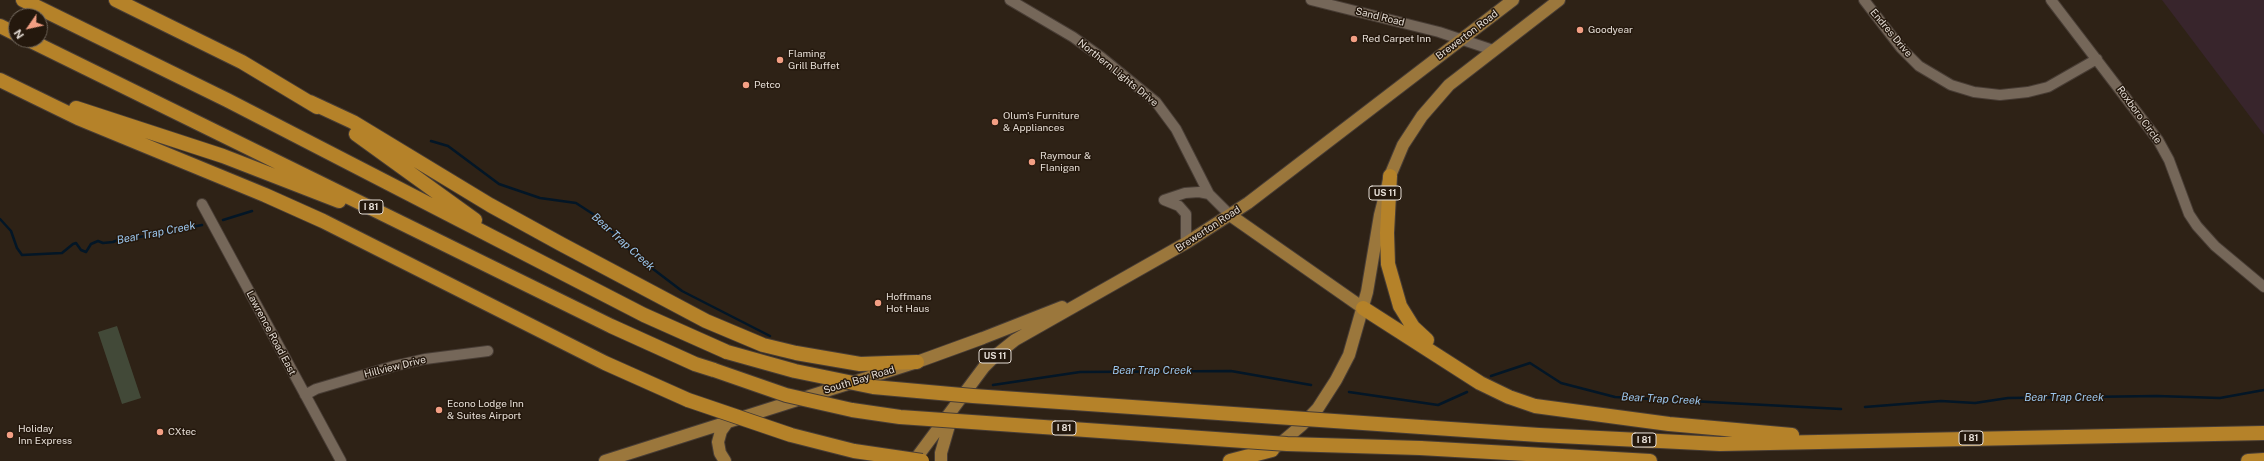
<!DOCTYPE html>
<style>
body{margin:0}
#map{position:relative;width:2264px;height:461px;overflow:hidden;background:#2e2216;font-family:"Public Sans",sans-serif}
canvas{display:block}
.north{position:absolute;left:8px;top:8px;width:40px;height:40px;box-sizing:border-box;background:#24180d;border:1px solid #71675d;border-radius:50%;rotate:236deg;font-size:11px;font-weight:700;line-height:16px;text-align:center;color:#e5ddd5}
.north::after{content:'';display:block;margin:auto;width:14px;height:18px;background:#f39f84;clip-path:polygon(50% 0,100% 100%,50% 72%,0 100%)}
</style>
<div id="map">
<canvas width="2264" height="461"></canvas>
<div class="north">N</div>
</div>
<script>
const ctx = document.querySelector('canvas').getContext('2d');
ctx.lineJoin = 'round';
function fill(path, color) {
  ctx.fillStyle = color;
  ctx.fill(path, 'evenodd');
}
function shape(rows) {
  const path = new Path2D();
  for (const r of rows) {
    path.moveTo(r[0], r[1]);
    for (let i = 2; i < r.length; i += 2) path.lineTo(r[i], r[i + 1]);
  }
  return path;
}
function stroke(path, color, width, dash) {
  ctx.strokeStyle = color;
  ctx.lineWidth = width;
  ctx.lineCap = dash ? 'butt' : 'round';
  ctx.setLineDash(dash || []);
  ctx.stroke(path);
}
function label(font, color, halo, rows, align = 'center') {
  ctx.font = font + ' "Public Sans",sans-serif';
  ctx.lineWidth = 3;
  ctx.setLineDash([]);
  ctx.textBaseline = 'middle';
  ctx.strokeStyle = halo;
  ctx.fillStyle = color;
  for (const [text, x, y, turn = 0] of rows) {
    ctx.save();
    ctx.translate(x, y);
    ctx.rotate((+turn || 0) * Math.PI / 180);
    ctx.textAlign = isNaN(turn) ? turn : align;
    if (halo) ctx.strokeText(text, 0, 0);
    ctx.fillText(text, 0, 0);
    ctx.restore();
  }
}
const education = shape([
 [2162,0,2264,0,2264,135]
]);
const green = shape([
 [117,326,141,398,122,404,98,332]
]);
const stream = shape([
 [431,141,448,146,499,184,540,198,576,203,596,216,636,256,682,291,770,336],
 [0,219,11,231,17,248,22,255,62,253,73,244,76,243,81,250,86,252,91,244,98,241,103,243,113,242,123,238,134,238,202,225],
 [223,220,252,211],
 [1491,376,1530,363,1561,383,1615,397,1841,409],
 [993,385,1080,372,1231,371,1311,385],
 [1349,392,1438,405,1467,392],
 [1865,407,1941,401,1975,403,2008,398,2157,396,2220,398,2264,390]
]);
const minor = shape([
 [1010,0,1073,37,1101,57,1156,102,1176,129,1209,194],
 [1311,0,1439,32,1493,50],
 [1864,0,1901,48,1919,66,1951,85,1974,92,2000,95,2028,92,2048,87,2097,59],
 [2051,0,2158,140,2169,160,2189,214,2197,226,2215,246,2264,287],
 [1164,200,1185,193,1199,192,1209,194,1230,215],
 [1164,200,1179,206,1186,214,1186,243],
 [202,204,341,461],
 [305,395,316,389,394,366,425,359,488,351]
]);
const major = shape([
 [1230,215,1363,308],
 [1276,447,1302,425,1318,408,1336,380,1349,355,1367,292,1380,215,1390,176,1403,145,1422,116,1449,85,1559,0],
 [605,461,917,362,983,338,1062,307],
 [725,461,720,453,718,442,721,431,729,420],
 [914,461,984,367,995,356,1015,340,1186,243,1248,203,1513,0],
 [941,461,941,453,952,415]
]);
const highway = shape([
 [23,0,227,100,644,315,727,352],
 [116,0,242,62,317,107],
 [0,26,16,34],
 [29,40,611,326,695,364,714,370],
 [0,80,78,118,265,195,323,221,605,363,688,400],
 [310,102,353,122,490,205,561,244,706,321,763,345,796,353,860,364,917,362],
 [76,108,223,156,339,201],
 [356,134,475,220],
 [1390,176,1387,233,1388,264,1400,306,1413,327,1427,340],
 [1363,308,1480,383,1509,397,1535,406,1669,424,1792,435],
 [1421,427,1539,435,1720,444,2264,433],
 [1420,448,1650,461],
 [1230,461,1272,450],
 [2248,461,2264,460]
]);
const highwayBridge = shape([
 [727,352,795,371,873,387,973,396,1421,427],
 [714,370,786,395,852,410,900,417,1287,444,1420,448],
 [688,400,791,435,854,451,922,461]
]);
const markers = [
 [1580,30,4,"#f39f84"],
 [1354,39,4,"#f39f84"],
 [780,60,4,"#f39f84"],
 [746,85,4,"#f39f84"],
 [995,122,4,"#f39f84"],
 [1032,162,4,"#f39f84"],
 [878,303,4,"#f39f84"],
 [439,410,4,"#f39f84"],
 [160,432,4,"#f39f84"],
 [10,435,4,"#f39f84"]
];
const shields = [
 [1385,193,32],
 [371,207,24],
 [995,356,32],
 [1064,428,24],
 [1971,438,24],
 [1644,440,24]
];
const shieldNames = [
 ["US 11",1385,193],
 ["I 81",371,207],
 ["US 11",995,356],
 ["I 81",1064,428],
 ["I 81",1971,438],
 ["I 81",1644,440]
];
const streetNames = [
 ["Sand Road",1380,17,14],
 ["Endres Drive",1891,33,50],
 ["Brewerton Road",1467,35,-37],
 ["Northern Lights Drive",1118,73,39],
 ["Roxboro Circle",2139,115,54],
 ["Brewerton Road",1208,229,-33],
 ["Lawrence Road East",271,333,62],
 ["Hillview Drive",395,367,-14],
 ["South Bay Road",859,380,-17]
];
const poiNames = [
 ["Goodyear",1588,30],
 ["Red Carpet Inn",1362,39],
 ["Flaming",788,54],
 ["Grill Buffet",788,66],
 ["Petco",754,85],
 ["Olum's Furniture",1003,116],
 ["& Appliances",1003,128],
 ["Raymour &",1040,156],
 ["Flanigan",1040,168],
 ["Hoffmans",886,297],
 ["Hot Haus",886,309],
 ["Econo Lodge Inn",447,404],
 ["& Suites Airport",447,416],
 ["Holiday",18,429],
 ["Inn Express",18,441],
 ["CXtec",168,432]
];
const waterNames = [
 ["Bear Trap Creek",156,233,-11],
 ["Bear Trap Creek",623,242,42],
 ["Bear Trap Creek",1152,371],
 ["Bear Trap Creek",2064,398],
 ["Bear Trap Creek",1661,399,3]
];
fill(education, '#38252c');
fill(green, '#424938');
stroke(stream, '#031626', 2.5);
stroke(minor, '#483d35', 12);
stroke(major, '#483d35', 14);
stroke(highway, '#483d35', 16);
stroke(minor, '#756759', 10);
stroke(major, '#9b773c', 12);
stroke(highway, '#b58229', 14);
stroke(highwayBridge, '#483d35', 16, []);
stroke(highwayBridge, '#b58229', 14);
for (const [x, y, r, color] of markers) {
  const dot = new Path2D();
  dot.arc(x, y, r, 0, 2 * Math.PI);
  ctx.fillStyle = color;
  ctx.fill(dot);
  stroke(dot, '#24180d', 1.5);
}
for (const [x, y, w] of shields) {
  const box = new Path2D();
  box.roundRect(x - w / 2, y - 7, w, 14, 3);
  ctx.fillStyle = '#24180d';
  ctx.fill(box);
  stroke(box, '#e5ddd5', 1);
}
label('bold 9px', '#e5ddd5', null, shieldNames);
label('10px', '#e5ddd5', '#24180d', streetNames);
label('10px', '#e5ddd5', '#24180d', poiNames, 'left');
label('italic 11px', '#9bc6ed', '#24180d', waterNames);
</script>
